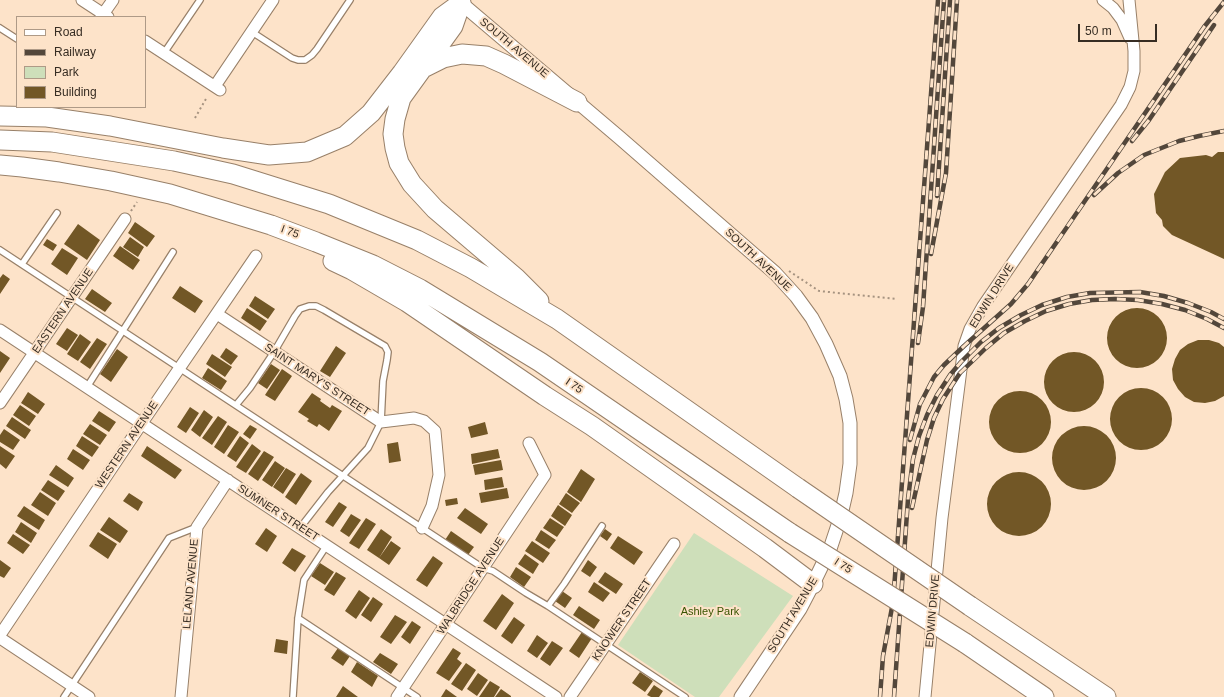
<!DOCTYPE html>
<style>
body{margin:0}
#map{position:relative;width:1224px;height:697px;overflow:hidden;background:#fde3c9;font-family:Helvetica,sans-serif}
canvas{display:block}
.legend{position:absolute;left:16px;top:16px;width:130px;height:92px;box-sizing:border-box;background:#fde3c9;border:1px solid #ae9a87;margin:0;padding:5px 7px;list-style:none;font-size:12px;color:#372d23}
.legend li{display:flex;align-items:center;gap:8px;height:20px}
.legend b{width:20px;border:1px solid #ae9a87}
.scale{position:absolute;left:1078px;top:24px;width:79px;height:18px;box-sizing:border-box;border:2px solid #372d23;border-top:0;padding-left:5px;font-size:12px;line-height:14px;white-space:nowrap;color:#372d23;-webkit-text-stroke:3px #fde3c9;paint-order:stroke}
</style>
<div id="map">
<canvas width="1224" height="697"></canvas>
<ul class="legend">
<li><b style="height:5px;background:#fff"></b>Road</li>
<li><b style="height:5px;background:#53473b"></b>Railway</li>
<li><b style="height:11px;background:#cedfba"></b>Park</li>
<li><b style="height:11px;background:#725726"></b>Building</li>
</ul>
<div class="scale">50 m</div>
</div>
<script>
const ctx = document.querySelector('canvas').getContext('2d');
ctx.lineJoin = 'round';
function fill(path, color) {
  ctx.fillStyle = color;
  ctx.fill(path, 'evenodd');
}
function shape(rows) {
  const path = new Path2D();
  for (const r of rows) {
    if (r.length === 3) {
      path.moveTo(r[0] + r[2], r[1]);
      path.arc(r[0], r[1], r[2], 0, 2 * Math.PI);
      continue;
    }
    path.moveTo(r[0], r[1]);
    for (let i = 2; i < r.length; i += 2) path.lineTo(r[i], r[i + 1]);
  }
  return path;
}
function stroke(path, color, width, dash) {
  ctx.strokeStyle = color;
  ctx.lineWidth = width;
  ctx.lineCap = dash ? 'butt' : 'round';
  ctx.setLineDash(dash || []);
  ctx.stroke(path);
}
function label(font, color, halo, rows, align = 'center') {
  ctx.font = font + ' Helvetica,sans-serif';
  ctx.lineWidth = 4;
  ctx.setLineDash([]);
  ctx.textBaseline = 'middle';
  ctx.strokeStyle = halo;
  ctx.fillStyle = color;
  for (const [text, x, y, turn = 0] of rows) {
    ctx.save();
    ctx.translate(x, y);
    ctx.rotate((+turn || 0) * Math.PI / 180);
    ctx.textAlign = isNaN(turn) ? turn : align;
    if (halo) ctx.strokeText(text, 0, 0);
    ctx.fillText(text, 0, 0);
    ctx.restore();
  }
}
const green = shape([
 [694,533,793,596,719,697,695,697,618,645]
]);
const building = shape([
 [1218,152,1224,152,1224,259,1172,235,1163,226,1162,220,1156,213,1154,194,1165,172,1180,158,1206,155,1212,157],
 [135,222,155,236,147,247,128,233],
 [78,224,100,240,87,260,64,244],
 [130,237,144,247,138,257,123,247],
 [47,239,57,245,53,251,43,245],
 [120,246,140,260,133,270,113,256],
 [62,248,78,258,67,275,51,264],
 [3,274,10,279,0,294,0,278],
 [180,286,203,301,195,313,172,298],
 [92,289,112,303,105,312,85,299],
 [255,296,275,309,268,319,249,306],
 [1137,338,30],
 [247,308,267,321,260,331,241,318],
 [67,328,78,335,67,351,56,344],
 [80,334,91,342,78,361,67,354],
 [97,338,107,344,90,369,80,362],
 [1198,340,1209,340,1219,343,1224,347,1224,396,1215,401,1205,403,1194,402,1185,397,1178,389,1173,380,1172,369,1175,359,1180,350,1188,344],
 [336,346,346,353,330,377,320,371],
 [226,348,238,356,231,365,220,357],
 [117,349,128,357,111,382,100,374],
 [0,351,10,358,0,373],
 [1074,382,30],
 [212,354,232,367,225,377,206,364],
 [271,364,280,370,267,389,258,383],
 [208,368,227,381,221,390,202,378],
 [282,369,292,376,275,401,265,395],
 [1141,419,31],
 [1020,422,31],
 [28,392,45,404,38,414,21,403],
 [312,393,321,399,320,401,330,408,332,405,342,411,329,431,319,424,317,427,307,421,309,419,298,412],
 [20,405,36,416,29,426,13,415],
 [190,407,199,413,186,433,177,427],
 [204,410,213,417,200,437,191,430],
 [99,411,116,422,109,432,92,421],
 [218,416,227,422,212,445,202,438],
 [12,417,31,430,25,439,6,426],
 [485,422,488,434,471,438,468,427],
 [90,424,107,435,100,445,83,434],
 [228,425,239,432,224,454,214,447],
 [250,425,257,429,250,439,243,434],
 [1084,458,32],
 [4,429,20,440,13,450,0,442,0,435],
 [82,436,99,447,92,457,76,446],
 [240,436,249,443,236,462,227,456],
 [398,442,401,461,389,463,387,444],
 [252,444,261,451,246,473,236,467],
 [0,446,15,456,6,469,0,464],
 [147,446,182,470,175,479,141,456],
 [73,449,90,460,83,470,67,459],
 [498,449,500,458,472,464,471,454],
 [264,451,274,457,258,481,248,474],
 [501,460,503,470,475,475,473,465],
 [275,461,285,468,272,487,262,480],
 [56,465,74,478,68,487,49,475],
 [286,468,296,474,283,494,273,487],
 [581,469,595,479,581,502,567,492],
 [1019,504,32],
 [301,473,312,481,296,505,285,497],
 [502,477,504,487,485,490,484,480],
 [48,480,65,491,58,501,41,490],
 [507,488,509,498,481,503,479,493],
 [40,492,56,503,48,516,31,505],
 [129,493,143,502,138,511,123,501],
 [566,493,580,503,572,513,559,504],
 [457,498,458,504,446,506,445,500],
 [339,502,347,507,333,527,325,522],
 [558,505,572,515,565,526,551,516],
 [24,506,45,520,39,530,17,516],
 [465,508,488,524,481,534,457,518],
 [351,514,361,520,349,537,340,531],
 [109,517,128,531,120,543,100,530],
 [366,518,376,524,359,549,349,543],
 [550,518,564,527,557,537,543,528],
 [21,522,37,533,31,543,15,532],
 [266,528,277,536,267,552,255,544],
 [381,529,392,537,379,558,367,550],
 [605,529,612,534,607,541,600,536],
 [541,530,556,540,549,549,535,540],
 [451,531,474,547,468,555,445,540],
 [98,532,117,544,108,559,89,546],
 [13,534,30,545,23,554,7,543],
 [618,536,643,552,634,565,610,548],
 [391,541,401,548,389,565,379,558],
 [532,541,550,553,543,563,525,551],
 [292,548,306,556,295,572,282,563],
 [525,554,539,564,533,574,518,564],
 [433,556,443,563,427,587,416,580],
 [0,560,11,568,4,578,0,576],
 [588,560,597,567,590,577,581,571],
 [320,563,334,572,325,585,311,576],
 [516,567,531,577,524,587,510,577],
 [336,572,346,578,334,596,324,590],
 [605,572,623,584,616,594,598,582],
 [594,582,610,593,603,602,588,592],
 [359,590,370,598,356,619,345,611],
 [562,591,572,598,565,608,555,601],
 [502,594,514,603,496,630,483,621],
 [373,597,383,604,371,622,361,615],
 [579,606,600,620,594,629,573,615],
 [395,615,407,622,391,644,380,637],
 [514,617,525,625,512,644,501,636],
 [412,621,421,627,410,644,401,637],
 [582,632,592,638,579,658,569,651],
 [537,635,548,643,537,658,527,651],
 [276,639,288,641,287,654,274,652],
 [552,641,563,648,550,666,540,659],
 [338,648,350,656,343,666,331,658],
 [453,648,461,653,457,659,462,663,449,681,436,673],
 [380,653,398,664,391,674,373,662],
 [357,662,378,676,372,687,351,672],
 [466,663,476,670,462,691,451,684],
 [640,672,653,681,645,692,632,683],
 [478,673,488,680,477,696,467,689],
 [490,681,500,687,494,697,479,697],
 [654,685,663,691,659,697,651,697,647,695],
 [343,686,358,697,336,697],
 [446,689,457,697,441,697],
 [501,689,511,696,511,697,495,697]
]);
const path = shape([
 [195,118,207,97],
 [131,211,137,202],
 [789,271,819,291,897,299]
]);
const service = shape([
 [0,28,17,39],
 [252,32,292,58,298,60,305,60,312,55,317,49,350,0],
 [164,53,200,0],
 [0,250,483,568,493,571,526,593,548,606,685,697],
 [22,264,57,213],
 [87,387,173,252],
 [236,405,250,388,274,352,295,316,300,309,309,306,316,306,324,310,385,346,388,352,387,360,383,381,381,422,368,448,328,492,300,528],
 [548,606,564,584,602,526],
 [298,618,417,697],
 [64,697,169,538,197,527],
 [293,697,298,618,304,580,327,545]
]);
const minor = shape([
 [82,0,108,17],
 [1103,0,1113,8,1122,20,1130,38],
 [101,17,113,0],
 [145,41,220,90],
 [215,86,273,0],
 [217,314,381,422,414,418,424,421,435,431,439,475,432,506,422,528],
 [0,330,556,697],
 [0,403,125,219],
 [0,635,142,423,256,256],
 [0,638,89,697],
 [181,697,197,527,228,480],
 [397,697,545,475,529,443],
 [570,697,674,544],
 [925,697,942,518,964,346,970,329,983,306,1121,105,1130,87,1134,71,1134,51,1129,0]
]);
const tertiary = shape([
 [461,3,620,138,775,273,796,296,812,318,826,344,840,376,846,399,850,423,850,464,846,493,840,519,830,549,813,584,800,609,741,697]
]);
const motorway = shape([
 [461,3,453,26,401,98,395,119,393,134,395,148,399,163,412,184,435,209,516,278,539,301],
 [423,68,443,58,462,54,486,56,504,64,577,102],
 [0,116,47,117,110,126,223,148,269,155,307,152,345,136,371,113,402,73,442,17,461,3],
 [0,140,52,142,174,161,233,174,329,204,417,240,471,268,557,319,798,488],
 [0,165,22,167,59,172,111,181,170,194,271,225,316,242,373,265,420,289,540,362,790,533],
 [333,261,352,270,407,302,545,396,592,426,765,548,813,584],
 [970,606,1106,697],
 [965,643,1044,697]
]);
const rail = shape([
 [1132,141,1149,120,1214,25],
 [1094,195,1118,173,1144,155,1179,141,1199,136,1224,131],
 [937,196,950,0],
 [931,254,946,173,957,0],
 [918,343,923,307,944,0],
 [910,440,920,404,934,377,944,365,964,346,1011,304,1028,284,1204,27,1224,2],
 [912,508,927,440,934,418,943,399,960,373,986,348,1004,333,1025,321,1046,311,1069,304,1092,300,1115,299,1138,300,1162,304,1185,310,1207,319,1224,328],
 [880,697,883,656,893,602,895,576,938,0],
 [894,697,908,499,913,459,919,436,927,415,937,395,950,375,961,362,981,342,999,328,1021,315,1042,305,1067,297,1090,293,1140,292,1164,296,1188,303,1211,312,1224,319]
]);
const motorwayBridge = shape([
 [798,488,970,606],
 [790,533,965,643]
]);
const streetNames = [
 ["SOUTH AVENUE",514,48,40],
 ["I 75",290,232,20],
 ["SOUTH AVENUE",758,260,43],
 ["EDWIN DRIVE",992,296,-58],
 ["EASTERN AVENUE",63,311,-56],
 ["SAINT MARY'S STREET",317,380,33],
 ["I 75",574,386,34],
 ["WESTERN AVENUE",127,445,-56],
 ["SUMNER STREET",278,513,33],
 ["I 75",843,566,32],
 ["LELAND AVENUE",191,584,-85],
 ["WALBRIDGE AVENUE",471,586,-57],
 ["EDWIN DRIVE",933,611,-85],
 ["SOUTH AVENUE",793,615,-59],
 ["KNOWER STREET",622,620,-56]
];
const parkNames = [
 ["Ashley Park",710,612]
];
fill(green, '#cedfba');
fill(building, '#725726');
stroke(service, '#988069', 8);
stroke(minor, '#988069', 13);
stroke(tertiary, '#988069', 15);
stroke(motorway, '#988069', 21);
stroke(path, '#a69380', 2, [2, 3]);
stroke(service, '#fff', 5.5);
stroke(minor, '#fff', 11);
stroke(tertiary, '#fff', 13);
stroke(motorway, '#fff', 19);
stroke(rail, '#53473b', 4.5);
stroke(rail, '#fde3c9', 3, [9]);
stroke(motorwayBridge, '#988069', 21, []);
stroke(motorwayBridge, '#fff', 19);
label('11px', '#372d23', '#fde3c9', streetNames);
label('11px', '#395402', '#fde3c9', parkNames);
</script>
